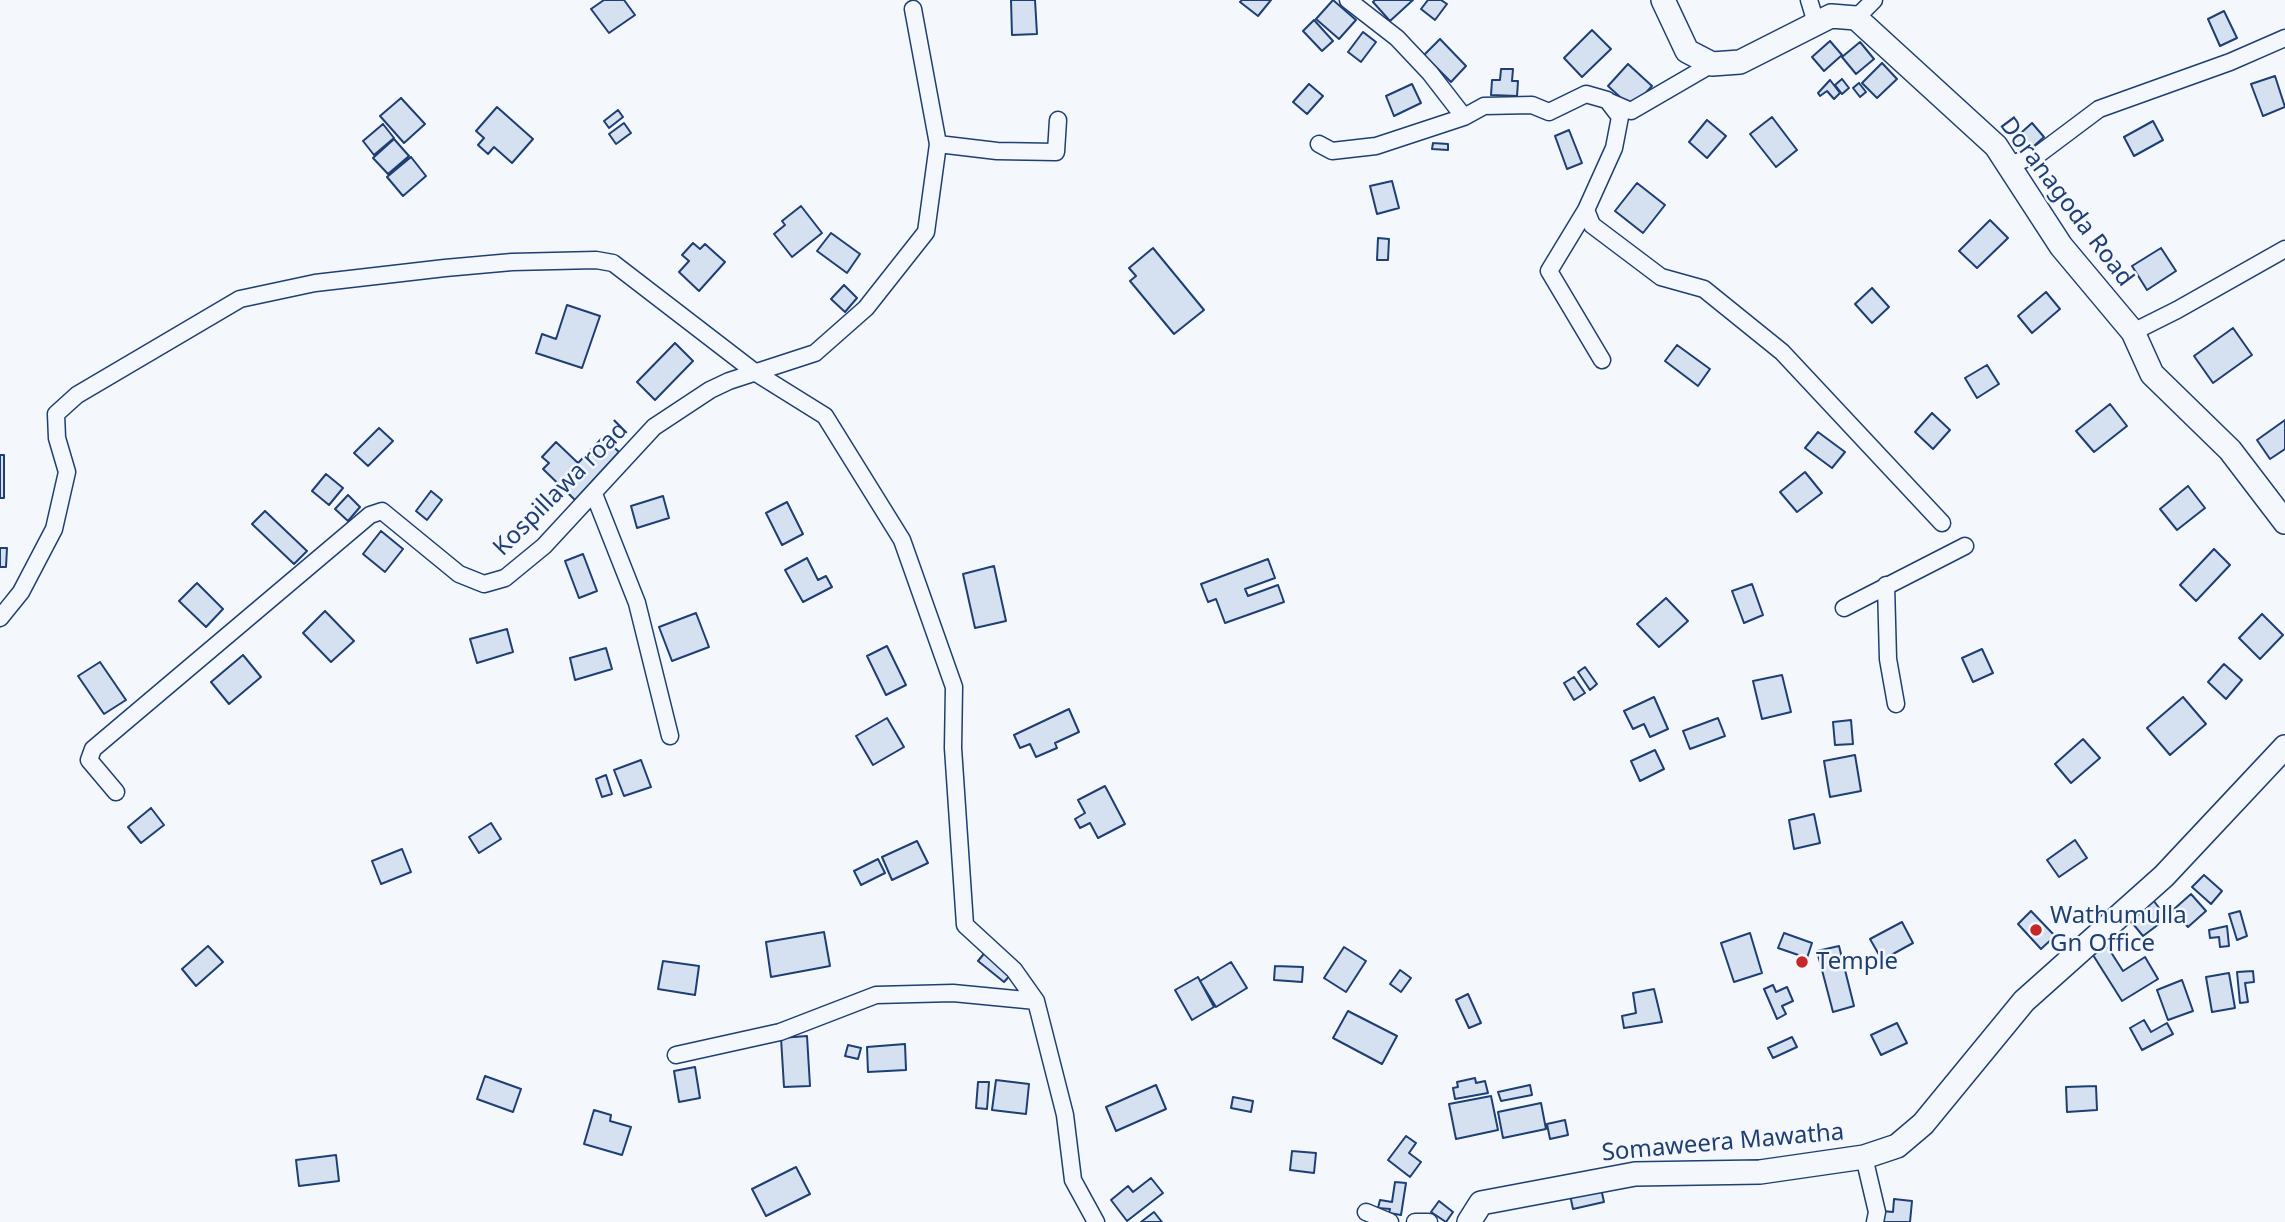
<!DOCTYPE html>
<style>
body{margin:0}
canvas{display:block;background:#f4f7fb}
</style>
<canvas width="2285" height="1222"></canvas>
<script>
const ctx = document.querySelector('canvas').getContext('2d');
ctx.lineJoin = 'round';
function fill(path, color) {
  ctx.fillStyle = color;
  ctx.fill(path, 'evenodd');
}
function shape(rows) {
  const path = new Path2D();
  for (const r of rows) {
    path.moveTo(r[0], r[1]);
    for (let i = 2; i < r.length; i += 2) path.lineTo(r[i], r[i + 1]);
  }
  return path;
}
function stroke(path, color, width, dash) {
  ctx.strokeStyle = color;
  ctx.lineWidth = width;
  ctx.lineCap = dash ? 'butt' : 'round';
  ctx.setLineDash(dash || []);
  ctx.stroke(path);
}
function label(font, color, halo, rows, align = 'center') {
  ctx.font = font + ' "Noto Sans",sans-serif';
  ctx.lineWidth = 5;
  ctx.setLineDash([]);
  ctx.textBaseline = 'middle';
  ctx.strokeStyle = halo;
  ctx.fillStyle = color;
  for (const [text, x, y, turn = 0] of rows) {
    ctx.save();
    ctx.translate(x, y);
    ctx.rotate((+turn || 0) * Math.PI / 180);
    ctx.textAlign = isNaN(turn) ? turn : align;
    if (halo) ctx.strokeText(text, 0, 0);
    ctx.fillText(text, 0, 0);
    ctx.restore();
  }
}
const building = shape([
 [604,0,624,0,635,15,609,33,591,9,604,0],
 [1011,0,1035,0,1037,34,1012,35,1011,0],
 [1242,0,1271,0,1258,16,1240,2,1242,0],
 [1333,0,1356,20,1339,39,1316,19,1333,0],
 [1375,0,1413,0,1390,21,1373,2,1375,0],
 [1428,0,1441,0,1447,4,1435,20,1421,9,1428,0],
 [2224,11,2237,38,2220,46,2208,19,2224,11],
 [1314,20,1333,41,1322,51,1303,31,1314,20],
 [1592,30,1611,49,1582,77,1564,58,1592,30],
 [1363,32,1376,42,1361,62,1348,52,1363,32],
 [1440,39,1466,66,1451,82,1424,55,1440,39],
 [1830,41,1842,55,1824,71,1812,57,1830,41],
 [1860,42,1874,59,1856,74,1842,57,1860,42],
 [1882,63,1897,79,1877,98,1862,83,1882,63],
 [1628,64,1652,86,1632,108,1608,86,1628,64],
 [1501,69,1513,69,1512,81,1518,81,1517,96,1491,95,1492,80,1500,80,1501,69],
 [2275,76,2285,107,2263,116,2251,84,2275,76],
 [1842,79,1849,88,1842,94,1835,85,1842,79],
 [1830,80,1840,93,1834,99,1827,91,1820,96,1818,93,1830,80],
 [1859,83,1866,92,1860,97,1853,88,1859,83],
 [1309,84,1323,96,1307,114,1293,102,1309,84],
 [1412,84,1421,103,1394,116,1386,96,1412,84],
 [401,98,425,124,404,143,380,116,401,98],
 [497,107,533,139,512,163,494,147,488,154,478,145,484,138,476,131,497,107],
 [618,110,623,117,609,128,604,121,618,110],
 [1772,117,1797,150,1776,167,1750,134,1772,117],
 [1707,120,1726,136,1707,158,1689,142,1707,120],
 [2153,121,2163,140,2134,156,2124,137,2153,121],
 [624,123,631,133,616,144,609,134,624,123],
 [2032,123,2044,137,2024,155,2012,141,2032,123],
 [383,124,394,138,374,155,363,141,383,124],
 [1569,130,1582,163,1567,169,1555,136,1569,130],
 [394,139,409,156,388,174,373,158,394,139],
 [1433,143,1448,144,1448,150,1432,149,1433,143],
 [411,157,426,176,403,196,387,177,411,157],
 [1392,181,1399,208,1377,214,1370,186,1392,181],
 [1637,183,1665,205,1643,233,1615,211,1637,183],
 [801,206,822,233,792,257,774,234,785,225,782,221,801,206],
 [1990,220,2008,238,1977,268,1959,251,1990,220],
 [831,233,860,254,847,273,817,251,831,233],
 [1378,238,1389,239,1388,260,1377,260,1378,238],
 [693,243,700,249,705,244,725,262,699,291,679,272,689,261,682,255,693,243],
 [1153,248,1204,310,1174,334,1130,281,1136,276,1129,268,1153,248],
 [2161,248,2176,271,2147,290,2132,266,2161,248],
 [844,285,857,298,845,312,831,299,844,285],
 [1872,288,1889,307,1872,323,1855,304,1872,288],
 [2046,292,2060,309,2032,333,2018,316,2046,292],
 [567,305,600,316,582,368,536,353,542,334,556,339,567,305],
 [2233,328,2252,355,2213,383,2194,356,2233,328],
 [675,343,693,361,655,400,637,382,675,343],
 [1677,345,1710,369,1698,386,1665,361,1677,345],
 [1987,365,1999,384,1977,398,1965,378,1987,365],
 [2110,404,2127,426,2094,452,2076,431,2110,404],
 [1932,413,1950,430,1933,449,1915,432,1932,413],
 [2285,420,2285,449,2270,459,2257,440,2285,420],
 [379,428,393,441,368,466,354,453,379,428],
 [1818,432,1845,452,1832,468,1805,448,1818,432],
 [603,437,619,452,575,500,543,469,549,463,542,457,556,442,578,463,603,437],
 [0,455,4,455,4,498,0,498,0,455],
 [1805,472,1822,493,1797,512,1780,492,1805,472],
 [326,474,343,488,329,505,312,491,326,474],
 [2188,486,2205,508,2177,530,2160,509,2188,486],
 [431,491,442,500,427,520,416,511,431,491],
 [348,495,360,507,348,521,335,509,348,495],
 [663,496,669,518,637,528,631,506,663,496],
 [787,502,803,534,782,545,766,513,787,502],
 [265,511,307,551,294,564,252,524,265,511],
 [381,531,403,549,385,572,363,554,381,531],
 [0,548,7,548,6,567,0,567,0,548],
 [2214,549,2230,565,2196,601,2180,585,2214,549],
 [583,554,597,591,579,598,565,561,583,554],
 [807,558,818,580,826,576,832,587,803,602,785,570,807,558],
 [1268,559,1275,578,1245,589,1248,596,1278,585,1284,602,1225,623,1216,599,1208,602,1201,584,1268,559],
 [994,566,1006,621,975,628,963,574,994,566],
 [197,583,223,609,206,627,179,601,197,583],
 [1752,584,1763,615,1744,623,1732,591,1752,584],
 [1666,598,1688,621,1659,647,1637,624,1666,598],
 [325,611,354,641,331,662,303,633,325,611],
 [696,613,709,647,672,661,659,627,696,613],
 [2262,614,2283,635,2260,659,2239,638,2262,614],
 [507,629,513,652,477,663,470,639,507,629],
 [887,646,906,685,886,695,867,656,887,646],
 [606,648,612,669,575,680,570,658,606,648],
 [1982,649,1993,673,1973,682,1962,658,1982,649],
 [243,655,261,677,229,704,211,682,243,655],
 [100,662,126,700,104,714,78,676,100,662],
 [2224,664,2242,680,2226,699,2208,682,2224,664],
 [1585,667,1597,684,1590,690,1578,672,1585,667],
 [1782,675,1791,712,1762,719,1753,681,1782,675],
 [1574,677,1585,693,1574,700,1564,683,1574,677],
 [1654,697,1668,729,1650,737,1644,724,1633,729,1624,711,1654,697],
 [2183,697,2206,724,2170,755,2147,728,2183,697],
 [1069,709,1079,732,1055,743,1057,748,1036,757,1030,744,1020,748,1014,735,1069,709],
 [887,718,904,747,873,765,856,736,887,718],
 [1718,718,1725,736,1690,749,1683,731,1718,718],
 [1851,720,1853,744,1835,745,1833,722,1851,720],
 [2083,739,2100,758,2071,783,2055,764,2083,739],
 [1655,750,1664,769,1640,781,1631,761,1655,750],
 [1855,755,1861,791,1830,797,1824,761,1855,755],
 [641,760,651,787,624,796,614,770,641,760],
 [606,775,612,794,602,797,596,779,606,775],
 [1105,786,1125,824,1098,838,1090,823,1080,828,1075,819,1085,813,1078,800,1105,786],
 [151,808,164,825,141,843,128,827,151,808],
 [1814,814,1820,843,1794,849,1789,820,1814,814],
 [491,823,501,839,479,853,469,837,491,823],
 [2075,840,2087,858,2059,877,2047,860,2075,840],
 [917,841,928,863,892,880,882,857,917,841],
 [402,849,411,872,381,884,372,861,402,849],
 [878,859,885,873,861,885,854,871,878,859],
 [2204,875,2222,891,2211,904,2192,887,2204,875],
 [2191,894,2206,911,2188,927,2173,910,2191,894],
 [2153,900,2167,918,2143,936,2129,919,2153,900],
 [2031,911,2055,936,2041,949,2018,924,2031,911],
 [2240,911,2247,936,2237,940,2229,914,2240,911],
 [1902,922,1913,943,1882,960,1870,939,1902,922],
 [2227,926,2229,946,2220,947,2219,937,2210,938,2209,930,2227,926],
 [824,932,830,966,771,977,766,942,824,932],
 [1750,933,1762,973,1734,982,1721,943,1750,933],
 [1784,933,1812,943,1807,958,1778,948,1784,933],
 [208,946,223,962,196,986,182,969,208,946],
 [1839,946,1854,1006,1833,1012,1817,951,1839,946],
 [2107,946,2123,971,2145,957,2158,979,2122,1001,2093,955,2107,946],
 [1344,947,1366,961,1346,992,1324,978,1344,947],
 [987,950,1014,971,1004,982,978,961,987,950],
 [663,961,699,966,695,995,658,989,663,961],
 [1231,962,1247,988,1216,1007,1200,981,1231,962],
 [1275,966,1303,967,1302,982,1274,980,1275,966],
 [1400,970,1411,978,1401,992,1390,984,1400,970],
 [2253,971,2254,982,2245,983,2248,1002,2240,1003,2237,972,2253,971],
 [2229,973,2235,1008,2212,1012,2206,977,2229,973],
 [1198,977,1214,1007,1192,1020,1175,990,1198,977],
 [2182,980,2193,1011,2168,1020,2157,990,2182,980],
 [1773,985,1776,992,1787,987,1793,1001,1782,1006,1786,1014,1777,1019,1764,989,1773,985],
 [1654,989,1662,1022,1624,1028,1622,1016,1636,1013,1633,993,1654,989],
 [1468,994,1481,1023,1469,1028,1456,1000,1468,994],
 [1348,1011,1397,1036,1382,1064,1333,1038,1348,1011],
 [2144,1020,2151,1032,2167,1023,2173,1034,2142,1050,2130,1028,2144,1020],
 [1897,1023,1907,1043,1881,1055,1871,1035,1897,1023],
 [807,1036,810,1086,784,1087,781,1038,807,1036],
 [1792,1037,1797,1047,1773,1058,1768,1048,1792,1037],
 [905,1044,906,1070,868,1072,867,1047,905,1044],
 [848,1045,861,1048,858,1059,845,1056,848,1045],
 [695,1067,700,1098,679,1102,674,1071,695,1067],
 [485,1076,521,1089,513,1112,477,1099,485,1076],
 [1475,1078,1476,1083,1485,1081,1488,1093,1455,1099,1453,1088,1458,1087,1457,1082,1475,1078],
 [996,1080,1029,1084,1026,1114,992,1110,996,1080],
 [978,1082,989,1082,987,1109,976,1108,978,1082],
 [1156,1085,1166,1109,1116,1131,1106,1107,1156,1085],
 [1530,1085,1532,1095,1501,1101,1498,1092,1530,1085],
 [2096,1086,2097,1110,2067,1112,2066,1087,2096,1086],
 [1491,1096,1498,1130,1456,1139,1449,1104,1491,1096],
 [1233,1097,1253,1101,1251,1112,1231,1108,1233,1097],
 [1541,1103,1546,1129,1503,1138,1498,1112,1541,1103],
 [594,1110,611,1115,610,1121,631,1127,622,1155,584,1144,594,1110],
 [1565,1120,1568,1135,1550,1139,1547,1124,1565,1120],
 [1406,1136,1416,1143,1409,1153,1421,1162,1410,1177,1388,1160,1406,1136],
 [1292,1151,1316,1153,1314,1173,1290,1170,1292,1151],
 [336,1155,339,1181,299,1186,296,1160,336,1155],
 [796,1167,810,1194,766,1216,752,1189,796,1167],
 [1151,1178,1163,1193,1127,1221,1111,1200,1128,1186,1133,1192,1151,1178],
 [1395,1182,1406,1183,1401,1215,1389,1213,1390,1209,1378,1208,1380,1200,1392,1202,1395,1182],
 [1600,1184,1604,1202,1573,1209,1569,1190,1600,1184],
 [1894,1199,1912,1201,1910,1222,1881,1222,1882,1211,1893,1212,1894,1199],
 [1439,1201,1453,1212,1446,1222,1431,1212,1439,1201],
 [1154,1212,1162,1222,1141,1222,1154,1212]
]);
const street = shape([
 [1348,0,1397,38,1430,73,1464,117],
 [1809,0,1816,23],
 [1856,18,1874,0],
 [1610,102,1631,111,1712,64],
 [938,144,997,151,1056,152,1058,120],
 [1319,144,1332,151,1376,146,1464,117,1484,106,1532,105,1549,112,1586,94,1607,100,1620,117,1614,148,1586,210,1592,225,1661,277,1704,289,1782,352,1942,523],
 [2009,165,2039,154,2099,109,2230,62,2285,38],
 [1586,210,1549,271,1602,360],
 [2133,332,2177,310,2285,249],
 [594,494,637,603,670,736],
 [1886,585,1888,659,1896,704],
 [1844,608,1965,546],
 [0,618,21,592,54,529,67,472,57,438,56,414,77,395,240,299,315,283,445,268,512,262,596,260,613,263,756,373,825,416,902,540,954,687,953,748,965,925,1014,970,1036,1001,1065,1115,1073,1180,1096,1222],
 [116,792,89,760,93,749,370,515,382,511,459,574,484,584,505,578,544,546,654,427,710,390,729,381,815,353,866,308,926,232,938,144,913,9],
 [676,1055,780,1032,876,995,953,993,1036,1001],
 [1864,1157,1877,1212,1875,1222],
 [1366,1212,1390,1222],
 [1415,1222,1429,1222]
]);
const secondary = shape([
 [1663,0,1687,51,1712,64,1740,62,1831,16,1856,18,1996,146,2061,246,2133,332,2152,374,2230,450,2285,522],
 [1469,1222,1481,1203,1635,1174,1760,1172,1864,1157,1897,1146,1923,1124,2024,1001,2164,876,2285,747]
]);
const markers = [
 [2036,930,7,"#c62828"],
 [1802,962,7,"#c62828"]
];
const streetNames = [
 ["Doranagoda Road",2066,202,53],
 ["Kospillawa road",561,489,-45],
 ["Somaweera Mawatha",1723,1143,-5]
];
const poiNames = [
 ["Wathumulla",2050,916],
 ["Gn Office",2050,944],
 ["Temple",1816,962]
];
fill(building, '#d5e0f0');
stroke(building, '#1d3f73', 2);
stroke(street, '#1d3f73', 19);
stroke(secondary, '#1d3f73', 26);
stroke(street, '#f4f7fb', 16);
stroke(secondary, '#f4f7fb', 23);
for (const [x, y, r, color] of markers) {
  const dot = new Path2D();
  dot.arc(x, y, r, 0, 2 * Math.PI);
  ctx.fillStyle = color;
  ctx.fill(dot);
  stroke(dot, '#f4f7fb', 2.5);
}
label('24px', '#1d3f73', '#f4f7fb', streetNames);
label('24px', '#1d3f73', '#f4f7fb', poiNames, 'left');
</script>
